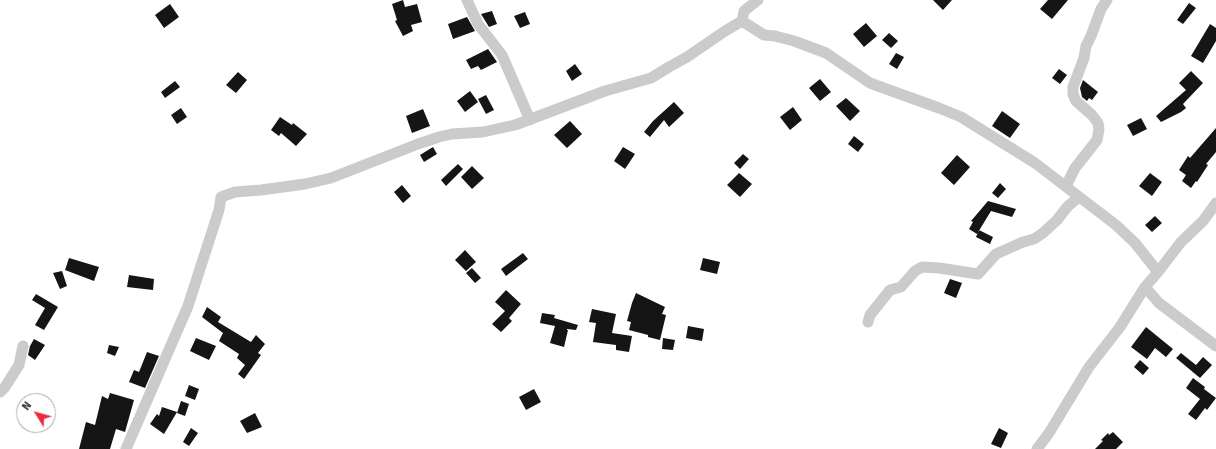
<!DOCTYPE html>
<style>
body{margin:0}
#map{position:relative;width:1216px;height:449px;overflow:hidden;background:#fff;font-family:Signika,sans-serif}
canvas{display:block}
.north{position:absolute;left:16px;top:393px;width:40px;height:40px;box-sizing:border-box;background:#fff;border:1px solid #ababab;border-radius:50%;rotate:307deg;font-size:11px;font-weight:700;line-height:16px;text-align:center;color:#2e2e2e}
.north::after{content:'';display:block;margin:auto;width:14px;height:18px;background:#ea2c3e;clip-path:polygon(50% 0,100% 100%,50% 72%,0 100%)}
</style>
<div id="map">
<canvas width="1216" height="449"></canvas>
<div class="north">N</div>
</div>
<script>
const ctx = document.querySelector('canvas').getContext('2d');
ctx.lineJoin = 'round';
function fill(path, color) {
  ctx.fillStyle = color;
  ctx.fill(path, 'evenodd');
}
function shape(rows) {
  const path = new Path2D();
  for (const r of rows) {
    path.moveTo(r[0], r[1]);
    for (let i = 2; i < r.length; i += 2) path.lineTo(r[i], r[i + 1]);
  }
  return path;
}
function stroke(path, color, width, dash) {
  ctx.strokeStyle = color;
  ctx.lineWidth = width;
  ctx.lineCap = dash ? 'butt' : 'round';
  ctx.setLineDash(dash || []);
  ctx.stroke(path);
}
const building = shape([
 [403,0,405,7,417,4,422,22,411,25,413,31,403,36,395,21,397,20,392,4],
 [933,0,952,0,943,10],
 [1048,0,1068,0,1052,19,1040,9],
 [1189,3,1196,8,1183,24,1177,20],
 [170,4,179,17,164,28,155,15],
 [492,11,497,24,489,27,481,14],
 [525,12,530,24,520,28,514,16],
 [467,17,475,31,453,39,448,24],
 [866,23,877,36,864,47,853,34],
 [1210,24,1216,28,1216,41,1203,63,1191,56],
 [889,33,898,41,891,48,882,40],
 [488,49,497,62,481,70,478,66,471,69,466,60],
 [896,53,904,57,897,69,889,64],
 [575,64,582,74,572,81,566,71],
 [1059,69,1067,75,1060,84,1052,78],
 [1191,71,1203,83,1183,104,1186,108,1181,112,1161,122,1156,116,1186,90,1179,83],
 [238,72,247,80,236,93,226,85],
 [820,79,831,92,820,101,809,88],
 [1083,80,1098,92,1092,100,1089,98,1087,101,1082,97,1080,88],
 [175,81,180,87,165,98,161,92],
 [470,91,478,102,465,112,457,101],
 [486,95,494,110,486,114,478,99],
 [846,98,860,111,850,121,836,106],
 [674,102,684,113,669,127,664,120,650,137,644,132,653,121],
 [793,107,802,120,790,130,780,117],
 [181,108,187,117,177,124,171,115],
 [423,109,430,126,412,133,406,116],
 [1002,111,1020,124,1010,138,992,126],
 [280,117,292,125,293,123,307,134,296,146,281,133,279,136,271,130],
 [1141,118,1147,129,1133,136,1127,125],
 [570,121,582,134,567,148,554,135],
 [1216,128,1216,152,1206,164,1208,165,1197,182,1196,181,1191,188,1182,181,1186,175,1179,170,1188,156,1190,158],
 [854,136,864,144,858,152,848,144],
 [433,147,437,154,424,162,420,155],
 [623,147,635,154,625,169,614,161],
 [743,154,749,159,740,169,734,163],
 [957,155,970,167,954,185,941,173],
 [458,164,463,169,446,186,441,180],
 [472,166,484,178,472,189,461,177],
 [739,173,752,184,740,197,727,185],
 [1150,173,1162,182,1152,196,1139,186],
 [1000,183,1006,189,998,198,992,193],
 [402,185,411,196,403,203,394,192],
 [988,201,1016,209,1012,217,991,211,977,234,969,229,973,222,971,221],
 [1155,216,1162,223,1152,232,1145,225],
 [979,230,993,237,990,244,976,237],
 [465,250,476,262,466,271,455,260],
 [523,253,528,259,506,276,501,269],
 [69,258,99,267,94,281,65,270],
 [703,258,720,262,717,274,700,270],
 [472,268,481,278,475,283,466,273],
 [62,271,67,286,60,289,53,273],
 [129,275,154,279,153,290,127,287],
 [950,279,962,283,956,298,944,293],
 [506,290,521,304,509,318,512,321,501,332,492,324,505,311,495,302],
 [636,293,665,307,662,314,666,315,660,340,648,337,648,335,629,330,631,322,627,321,632,303],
 [36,294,58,307,44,330,35,325,45,308,32,300],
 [207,307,221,317,218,322,251,342,256,335,265,344,258,353,261,355,244,379,238,374,245,365,237,358,239,354,219,341,223,333,202,317],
 [592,309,616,314,612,333,632,336,629,352,616,350,616,345,593,342,596,323,589,322],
 [542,313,555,315,554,318,578,325,576,330,567,329,567,330,568,330,564,347,550,343,555,326,540,323],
 [688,326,704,329,702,341,686,338],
 [1146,327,1173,349,1166,357,1155,348,1147,359,1131,347],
 [196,338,216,346,209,360,190,351],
 [663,338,675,340,673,350,662,349],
 [34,339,45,345,35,360,28,355,30,346],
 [109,345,119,347,115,356,107,353],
 [147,352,159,356,145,388,129,382,134,370,139,372],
 [1181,353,1196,365,1203,357,1212,365,1200,378,1176,358],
 [1140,360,1149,368,1143,375,1134,367],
 [1193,378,1205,387,1204,389,1216,398,1207,410,1205,408,1196,420,1188,414,1200,399,1186,388],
 [189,385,199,389,195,400,185,396],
 [534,389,541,402,526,410,519,397],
 [110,393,134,400,125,432,116,429,110,449,79,449,86,422,95,425,102,396,108,399],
 [181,401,189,404,185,416,177,413],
 [162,407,177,412,164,434,150,424,157,414,159,416],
 [255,413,262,427,247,433,240,421],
 [191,428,198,433,189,446,183,442],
 [999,428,1008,433,1001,448,991,444],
 [1113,432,1123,442,1116,449,1095,449,1103,441,1101,440,1108,433,1109,435]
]);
const minor = shape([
 [467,0,478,24,502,55,530,120],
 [742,21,764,35,775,36,794,41,826,53,870,83,878,86,939,108,961,117,1035,163,1116,225,1135,243,1158,272],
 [742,21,744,11,758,0],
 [1066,186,1075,168,1097,140,1099,129,1098,123,1092,115,1076,101,1073,94,1073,87,1084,58,1086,46,1091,36,1101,9,1107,0],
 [1145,287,1159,303,1216,346],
 [868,322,870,315,890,290,901,287,915,271,922,267,939,268,978,274,996,254,1023,242,1034,239,1043,233,1057,220,1068,206,1079,197],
 [0,392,5,387,19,365,23,346],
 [126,449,188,306,219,210,221,197,235,192,261,190,305,184,331,178,418,144,439,137,452,134,483,132,515,125,605,91,651,78,669,67,687,57,725,31,742,21],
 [1037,449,1049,433,1089,367,1120,327,1145,287,1158,272,1181,242,1203,221,1216,203]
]);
fill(building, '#151515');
stroke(minor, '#cbcbcb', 11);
</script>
